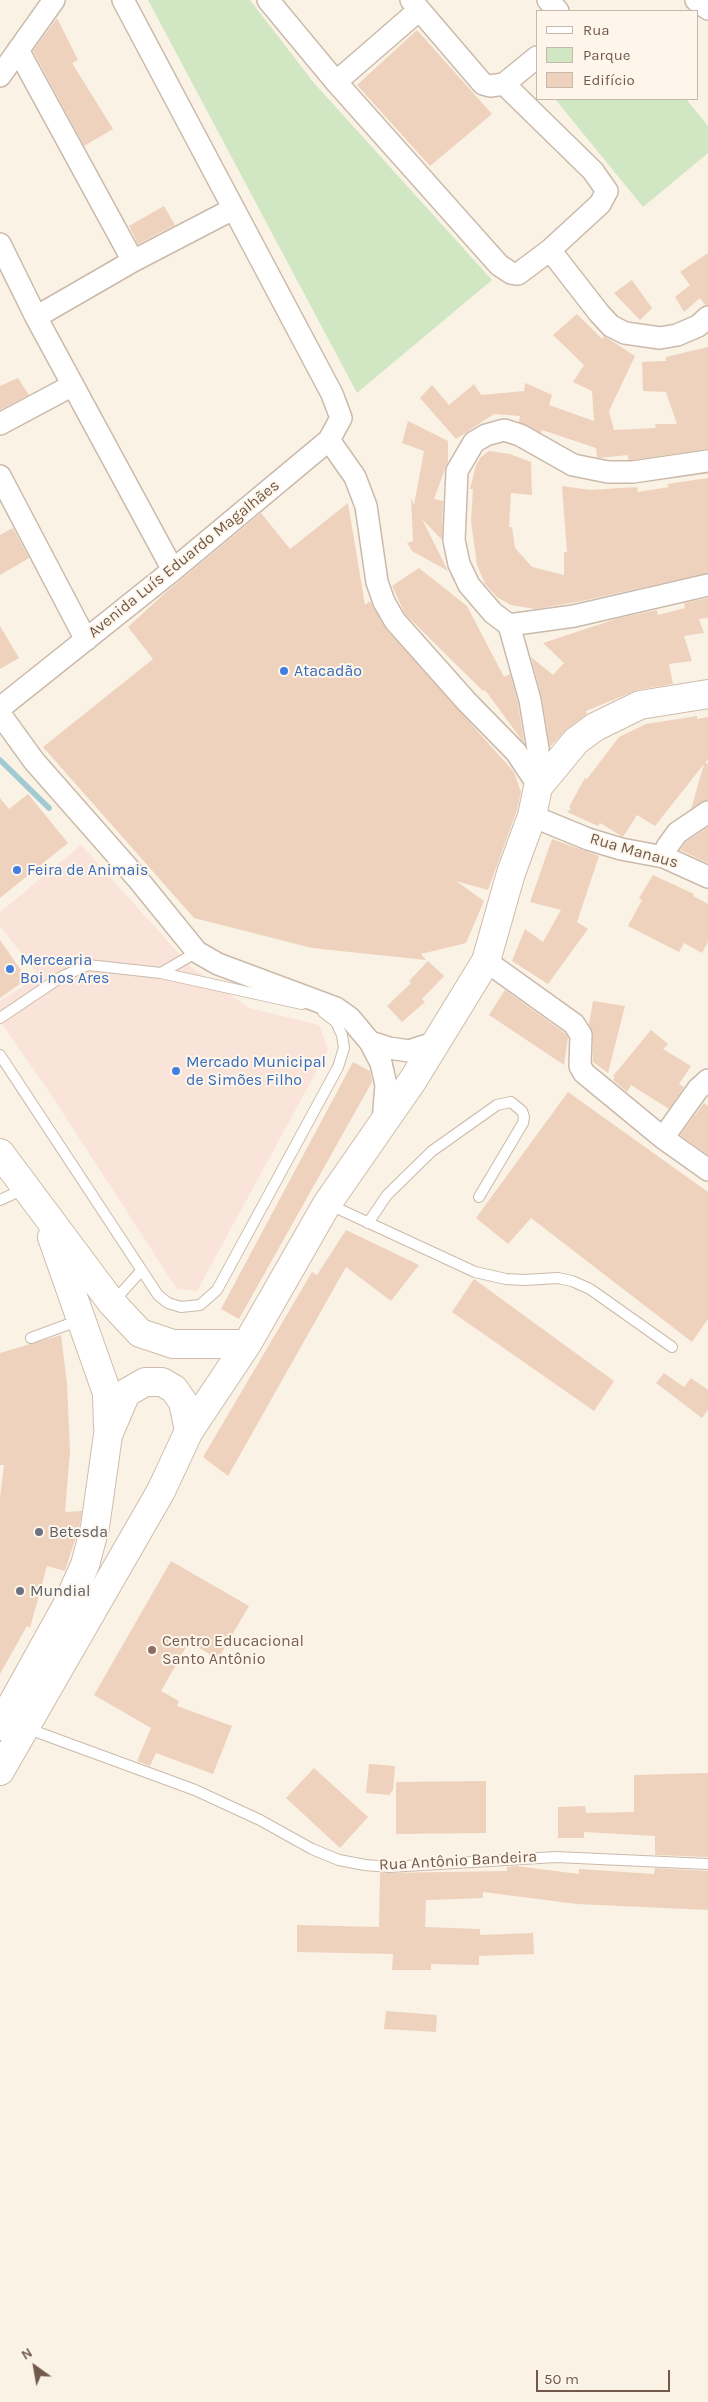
<!DOCTYPE html>
<meta charset="utf-8">
<style>
body{margin:0}
#map{position:relative;width:708px;height:2402px;overflow:hidden;background:#faf2e4;font-family:Karla,sans-serif}
canvas{display:block}
.legend{position:absolute;left:536px;top:10px;width:162px;height:90px;box-sizing:border-box;background:#fef6ea;border:1px solid #c6b8ab;margin:0;padding:6px 9px;list-style:none;font-size:15px;color:#715a4c}
.legend li{display:flex;align-items:center;gap:10px;height:25px}
.legend b{width:25px;border:1px solid #c6b8ab}
.north{position:absolute;left:10px;top:2342px;width:50px;height:50px;-webkit-text-stroke:4px #fef6ea;paint-order:stroke;rotate:328deg;font-size:14px;font-weight:700;line-height:20px;text-align:center;color:#715a4c}
.north::after{content:'';display:block;margin:auto;width:18px;height:22px;background:#715a4c;clip-path:polygon(50% 0,100% 100%,50% 72%,0 100%)}
.scale{position:absolute;left:536px;top:2370px;width:134px;height:22px;box-sizing:border-box;border:2px solid #715a4c;border-top:0;padding-left:6px;font-size:15px;line-height:18px;white-space:nowrap;color:#715a4c;-webkit-text-stroke:4px #fef6ea;paint-order:stroke}
</style>
<div id="map">
<canvas width="708" height="2402"></canvas>
<ul class="legend">
<li><b style="height:6px;background:#fff"></b>Rua</li>
<li><b style="height:14px;background:#d1e7c4"></b>Parque</li>
<li><b style="height:14px;background:#eed2be"></b>Edifício</li>
</ul>
<div class="north">N</div>
<div class="scale">50 m</div>
</div>
<script>
const ctx = document.querySelector('canvas').getContext('2d');
ctx.lineJoin = 'round';
function fill(path, color) {
  ctx.fillStyle = color;
  ctx.fill(path, 'evenodd');
}
function shape(rows) {
  const path = new Path2D();
  for (const r of rows) {
    path.moveTo(r[0], r[1]);
    for (let i = 2; i < r.length; i += 2) path.lineTo(r[i], r[i + 1]);
  }
  return path;
}
function stroke(path, color, width, dash) {
  ctx.strokeStyle = color;
  ctx.lineWidth = width;
  ctx.lineCap = dash ? 'butt' : 'round';
  ctx.setLineDash(dash || []);
  ctx.stroke(path);
}
function label(font, color, halo, rows, align = 'center') {
  ctx.font = font + ' Karla,sans-serif';
  ctx.lineWidth = 4;
  ctx.setLineDash([]);
  ctx.textBaseline = 'middle';
  ctx.strokeStyle = halo;
  ctx.fillStyle = color;
  for (const [text, x, y, turn = 0] of rows) {
    ctx.save();
    ctx.translate(x, y);
    ctx.rotate((+turn || 0) * Math.PI / 180);
    ctx.textAlign = isNaN(turn) ? turn : align;
    if (halo) ctx.strokeText(text, 0, 0);
    ctx.fillText(text, 0, 0);
    ctx.restore();
  }
}
const commercial = shape([
 [81,845,191,967,249,1008,319,1025,328,1050,197,1291,177,1289,52,1096,0,1021,0,1001,39,976,0,926,0,912]
]);
const green = shape([
 [148,0,250,0,314,83,492,280,357,393],
 [555,99,686,99,708,126,708,153,643,207]
]);
const stream = shape([
 [0,760,49,808]
]);
const building = shape([
 [57,18,78,60,72,63,113,129,84,146,33,51],
 [417,30,492,114,430,166,357,85],
 [164,206,175,225,138,244,129,226],
 [708,253,708,305,705,305,700,298,684,312,675,297,690,285,680,272],
 [632,280,652,308,640,320,614,293],
 [577,314,602,339,604,336,635,356,609,411,614,430,656,428,655,424,677,424,666,392,643,391,642,362,666,361,666,357,708,347,708,449,632,460,628,460,628,455,599,458,597,457,596,448,542,430,541,433,519,422,520,416,494,414,456,439,420,398,432,385,449,405,474,384,481,395,524,391,525,383,552,395,549,405,594,421,592,391,573,382,584,365,553,335],
 [18,378,29,395,0,410,0,386],
 [408,421,448,441,448,461,434,499,443,501,442,540,422,519,448,571,412,551,407,543,413,541,411,498,414,505,424,451,402,443],
 [489,451,510,454,531,462,532,495,511,493,509,527,512,527,515,548,532,567,564,575,564,552,567,552,562,486,590,490,637,487,638,492,669,487,667,484,708,478,708,573,577,602,535,609,511,605,497,597,485,584,477,565,471,522,473,489,470,489,476,465,481,457],
 [348,503,365,605,370,601,386,629,514,772,521,792,517,810,488,890,456,881,484,901,466,943,421,954,426,960,312,948,194,918,43,747,153,659,128,627,165,593,261,513,290,549],
 [13,528,29,558,0,575,0,535],
 [419,568,467,606,504,677,510,674,518,703,524,743,485,690,483,691,405,614,392,586],
 [708,598,708,618,699,619,704,633,684,636,692,661,669,664,673,684,637,690,586,711,587,714,567,729,550,747,542,698,531,657,553,675,564,663,543,643,619,618,657,610,658,615,685,608,684,603],
 [0,626,19,658,0,669],
 [697,716,697,719,708,717,708,759,705,763,708,764,708,800,691,809,704,764,655,826,637,815,623,837,600,823,598,826,567,812,571,809,569,807,585,778,587,779,619,737,646,724],
 [28,794,68,843,0,898,0,798,9,809],
 [708,827,708,863,680,850,686,842],
 [552,839,599,856,577,922,588,929,548,984,512,961,525,929,543,942,561,910,530,902],
 [653,875,694,894,693,896,708,904,708,942,702,953,684,943,679,952,628,926,642,900,639,898],
 [0,940,27,979,0,998],
 [428,961,444,976,422,999,425,1002,402,1022,387,1006,411,983,409,981],
 [505,990,566,1034,568,1037,564,1065,489,1015],
 [593,1001,625,1006,608,1073,593,1062,593,1035,589,1024],
 [651,1030,668,1044,663,1049,691,1066,679,1084,684,1087,669,1109,631,1085,627,1092,613,1080,615,1077,613,1076],
 [353,1062,370,1071,372,1082,239,1319,221,1309],
 [568,1092,708,1192,708,1319,692,1342,531,1218,508,1244,476,1218],
 [704,1103,708,1106,708,1155,680,1135],
 [346,1230,419,1265,391,1301,346,1267,228,1476,203,1457,312,1272,317,1275],
 [474,1279,614,1381,594,1411,452,1312],
 [61,1335,67,1384,70,1451,65,1512,82,1511,80,1524,65,1571,47,1566,30,1628,27,1626,0,1674,0,1498,4,1465,0,1465,0,1353],
 [664,1373,684,1387,691,1378,708,1390,708,1410,702,1418,656,1383],
 [171,1561,249,1606,218,1659,189,1642,161,1691,179,1701,177,1706,232,1726,213,1774,156,1753,150,1766,137,1761,151,1728,94,1695],
 [369,1764,395,1766,393,1790,389,1795,366,1793],
 [314,1768,368,1817,340,1848,286,1798],
 [708,1773,708,1857,655,1855,655,1836,584,1832,584,1838,558,1838,558,1807,585,1806,586,1813,634,1812,634,1775],
 [486,1781,486,1833,396,1834,396,1782],
 [516,1866,579,1874,579,1869,654,1874,655,1868,708,1871,708,1910,577,1904,483,1892,483,1898,426,1900,425,1927,480,1929,480,1935,533,1933,534,1954,479,1956,479,1965,431,1964,431,1970,392,1970,393,1954,297,1952,297,1925,379,1927,380,1873,507,1871,507,1867],
 [386,2011,437,2015,436,2032,384,2029]
]);
const lane = shape([
 [161,973,197,952],
 [0,1018,61,977,88,965,161,973,302,1004],
 [0,1055,158,1295,168,1303,181,1307,200,1305,217,1290,338,1067,344,1048,342,1035,336,1022,323,1012],
 [0,1200,24,1189],
 [328,1204,475,1272,506,1279,524,1280,558,1278,572,1281,590,1289,672,1347],
 [368,1223,387,1195,432,1151,497,1105,511,1102,522,1111,524,1117,523,1123,479,1197],
 [113,1302,141,1271],
 [31,1338,80,1320],
 [26,1728,195,1790,260,1820,312,1849,339,1860,365,1865,389,1867,556,1857,708,1864]
]);
const street = shape([
 [268,0,336,82,499,265,511,273,518,274,550,250,600,204,607,191,593,171,504,84],
 [411,0,483,84,490,86,504,84,537,57],
 [548,0,558,11],
 [696,0,708,9],
 [18,50,133,261],
 [0,76,54,0],
 [336,82,419,10],
 [0,244,36,317,173,570],
 [550,250,599,313,611,326,625,333,660,338,677,335,698,326,708,317],
 [36,317,133,261,233,209],
 [0,424,73,385],
 [329,440,355,477,366,506,377,582,384,602,395,621,467,702,516,752,536,782],
 [0,476,86,640],
 [509,625,493,613,469,585,459,564,454,540,457,471,474,442,486,435,504,430,520,435,573,465,608,472,633,472,708,461],
 [509,625,574,616,708,585],
 [509,625,530,700,538,749,536,782,538,786],
 [0,708,173,570,329,440,341,418,332,394,123,0],
 [0,714,34,761,137,878,197,952,218,964,336,1008,350,1018,370,1042,381,1063,386,1085,383,1122],
 [532,816,588,839,621,849,664,857,708,877],
 [664,857,667,847,677,833,708,812],
 [486,961,574,1024,581,1035,580,1066,584,1073,663,1138,708,1170],
 [370,1042,389,1048,409,1051,437,1042],
 [663,1138,698,1089,708,1080]
]);
const secondary = shape([
 [0,1153,112,1303,140,1333,173,1344,247,1344],
 [52,1237,107,1393,108,1427],
 [0,1726,66,1607,85,1565,95,1527,108,1435,126,1393,145,1382,162,1382,174,1389,183,1402,189,1431],
 [0,1771,161,1491,189,1431,247,1344,327,1204,413,1080,486,961,511,873,532,816,538,787,576,741,595,727,640,705,708,694]
]);
const markers = [
 [284,671,5,"#3f7fe0"],
 [17,870,5,"#3f7fe0"],
 [10,969,5,"#3f7fe0"],
 [176,1071,5,"#3f7fe0"],
 [39,1532,5,"#6b7280"],
 [20,1591,5,"#6b7280"],
 [152,1650,5,"#8d6e63"]
];
const streetNames = [
 ["Avenida Luís Eduardo Magalhães",184,559,-39],
 ["Rua Manaus",634,851,16],
 ["Rua Antônio Bandeira",458,1861,-3]
];
const shopNames = [
 ["Atacadão",294,671],
 ["Feira de Animais",27,870],
 ["Mercearia",20,960],
 ["Boi nos Ares",20,978],
 ["Mercado Municipal",186,1062],
 ["de Simões Filho",186,1080]
];
const worshipNames = [
 ["Betesda",49,1532],
 ["Mundial",30,1591]
];
const educationNames = [
 ["Centro Educacional",162,1641],
 ["Santo Antônio",162,1659]
];
fill(commercial, '#fae3d9');
fill(green, '#d1e7c4');
stroke(stream, '#a1cad3', 5.5);
fill(building, '#eed2be');
stroke(lane, '#cbbaab', 12);
stroke(street, '#cbbaab', 24);
stroke(secondary, '#cfbcac', 30);
stroke(lane, '#fff', 10);
stroke(street, '#fff', 21);
stroke(secondary, '#fff', 28);
for (const [x, y, r, color] of markers) {
  const dot = new Path2D();
  dot.arc(x, y, r, 0, 2 * Math.PI);
  ctx.fillStyle = color;
  ctx.fill(dot);
  stroke(dot, '#fef6ea', 2);
}
label('16px', '#715a4c', '#fef6ea', streetNames);
label('16px', '#366cbe', '#fef6ea', shopNames, 'left');
label('16px', '#5b616d', '#fef6ea', worshipNames, 'left');
label('16px', '#785e54', '#fef6ea', educationNames, 'left');
</script>
